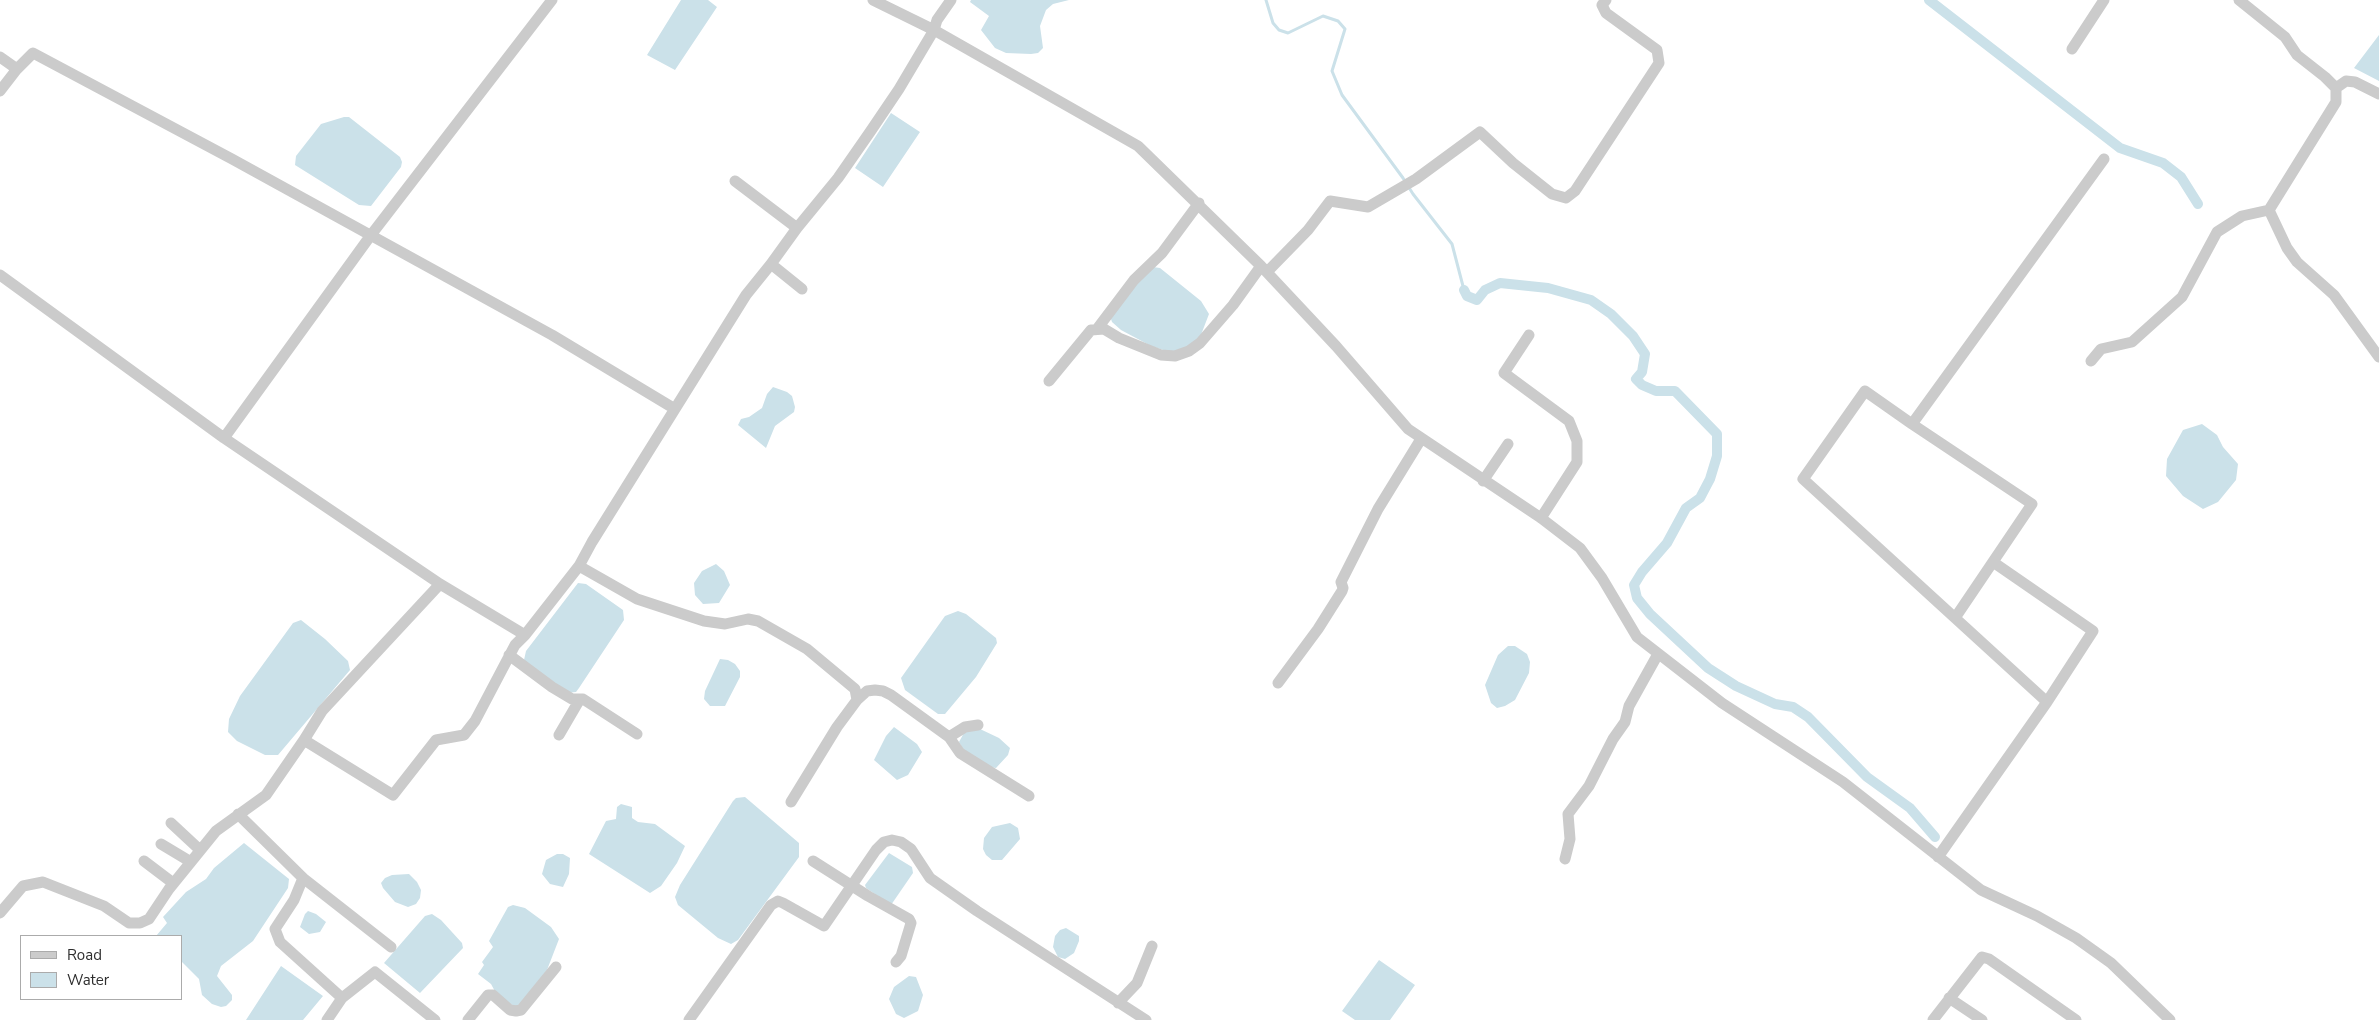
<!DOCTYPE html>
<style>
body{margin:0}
#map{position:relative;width:2379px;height:1020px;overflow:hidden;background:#fff;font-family:"Nunito Sans",sans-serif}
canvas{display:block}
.legend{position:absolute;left:20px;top:935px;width:162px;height:65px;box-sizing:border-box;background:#fff;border:1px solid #ababab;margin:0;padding:6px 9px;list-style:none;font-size:15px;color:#2e2e2e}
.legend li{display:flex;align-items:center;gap:10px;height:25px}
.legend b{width:25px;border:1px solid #ababab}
</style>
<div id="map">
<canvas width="2379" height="1020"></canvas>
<ul class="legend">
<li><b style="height:6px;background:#cbcbcb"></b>Road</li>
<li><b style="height:14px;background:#cbe1e9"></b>Water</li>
</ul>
</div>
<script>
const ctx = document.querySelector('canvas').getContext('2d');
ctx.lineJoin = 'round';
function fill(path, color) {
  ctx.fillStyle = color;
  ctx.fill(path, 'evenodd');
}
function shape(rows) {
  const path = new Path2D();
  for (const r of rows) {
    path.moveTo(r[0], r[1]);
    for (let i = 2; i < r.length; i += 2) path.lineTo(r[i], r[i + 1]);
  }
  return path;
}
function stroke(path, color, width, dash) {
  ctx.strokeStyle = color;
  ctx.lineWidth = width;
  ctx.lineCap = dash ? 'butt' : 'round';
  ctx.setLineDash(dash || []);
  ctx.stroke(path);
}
const water = shape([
 [681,0,708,0,717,7,675,70,647,55],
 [971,0,1069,0,1053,4,1046,10,1040,26,1043,48,1038,53,1031,54,1006,53,995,48,981,30,989,16,970,2],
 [2379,35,2379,81,2354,68],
 [891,113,920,132,883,187,855,168],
 [344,117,349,117,400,157,402,162,401,167,371,206,359,205,295,165,296,156,321,124],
 [1153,267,1160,268,1201,301,1209,314,1199,340,1179,351,1166,351,1151,346,1121,330,1112,322,1110,316,1139,280],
 [773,387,787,392,792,396,795,407,794,412,775,426,766,448,738,425,741,419,749,417,762,408,767,394],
 [2202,424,2217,435,2223,447,2238,464,2236,480,2218,502,2203,509,2183,496,2166,476,2167,459,2183,430],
 [716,564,724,571,730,585,719,603,703,604,695,595,694,583,702,571],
 [578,583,586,584,623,610,624,620,579,688,576,692,566,693,524,660,526,651],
 [958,611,966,614,996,638,997,643,976,677,945,714,938,714,905,690,901,678,945,616],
 [301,620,325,639,348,661,350,670,278,755,265,755,237,741,228,732,229,719,240,696,293,623],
 [1508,646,1515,646,1527,654,1530,662,1529,673,1515,700,1505,706,1497,708,1491,703,1485,685,1498,655],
 [720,659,728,660,735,664,740,671,740,677,725,706,710,706,704,699,705,691],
 [894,727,917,744,922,752,908,775,897,780,874,760,886,736],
 [980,729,999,738,1010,748,1008,755,996,768,989,767,965,752,959,742,965,731],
 [745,797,799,843,799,857,738,940,731,944,718,938,678,905,675,897,680,885,733,801,736,798],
 [621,804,632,807,632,818,638,822,655,824,685,846,677,863,661,886,650,893,589,854,606,821,616,819,617,807],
 [1010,823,1018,828,1020,839,1002,860,992,860,986,855,983,849,984,838,992,827],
 [244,843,289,879,288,888,253,941,221,966,217,976,232,995,232,1000,226,1006,221,1007,212,1004,202,995,199,979,181,961,181,936,156,936,167,923,163,917,186,892,206,879,214,868],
 [889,853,912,867,913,873,891,905,866,888,865,885],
 [557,854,563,854,570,858,569,874,563,887,550,884,542,874,546,860],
 [409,874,417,882,421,890,420,898,416,904,408,907,395,902,383,888,381,883,385,878,392,875],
 [513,905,525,908,551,927,559,939,547,970,522,1002,516,1007,498,997,491,984,478,974,484,965,482,962,493,947,489,941,508,907],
 [308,911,316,914,326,922,320,932,309,934,300,927,305,914],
 [432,914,441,920,462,943,463,948,420,993,384,963,425,916],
 [1066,928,1079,936,1079,941,1074,953,1065,959,1058,957,1053,947,1055,936,1060,930],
 [1379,960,1415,985,1390,1020,1355,1020,1342,1011],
 [281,966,323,996,303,1020,246,1020],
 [909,976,916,977,923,995,918,1011,904,1018,896,1014,889,999,894,987]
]);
const stream = shape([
 [1266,0,1273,23,1279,30,1288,33,1323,16,1338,21,1345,29,1332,71,1342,95,1403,178,1413,194,1452,244,1464,290]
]);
const canal = shape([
 [1929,0,2120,148,2163,163,2181,177,2198,204],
 [1464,290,1467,296,1477,300,1485,290,1500,283,1548,288,1591,300,1611,314,1633,336,1645,354,1642,372,1636,379,1642,385,1656,391,1675,391,1717,434,1717,456,1710,479,1700,498,1686,508,1667,543,1642,572,1634,585,1637,598,1650,614,1708,668,1736,686,1775,704,1793,707,1808,717,1867,777,1910,808,1935,837]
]);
const minor = shape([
 [873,0,934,30,937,20,951,0],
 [2239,0,2285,37,2297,55,2325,77,2336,88,2336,102,2269,210,2287,248,2297,262,2334,295,2379,357],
 [2072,49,2104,0],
 [0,57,17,69],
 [2336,88,2346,81,2355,82,2379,94],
 [0,91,17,69,33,53,232,159,552,335,675,409],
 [735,181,797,228,838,178,870,132,899,89,934,30,1138,146,1261,266],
 [797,228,771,264,802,289],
 [1267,272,1308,230,1330,201,1368,207,1416,179,1480,132,1513,163,1552,194,1566,198,1575,191,1659,63,1657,50,1606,13,1602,5,1606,0],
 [0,275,224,438,440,584,525,635,579,566,637,599,704,621,725,624,748,619,758,621,807,649,855,689,857,700],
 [1097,329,1134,280,1162,253,1199,203],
 [1529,335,1504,373,1569,421,1577,441,1577,462,1541,518],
 [2091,361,2101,349,2132,342,2182,297,2217,232,2242,216,2269,210],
 [1049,381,1091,330,1104,329,1119,338,1161,355,1175,356,1189,351,1200,343,1233,305,1261,266,1336,346,1408,429,1541,518,1580,548,1602,578,1637,637,1722,703,1843,782,1981,890,2037,916,2076,938,2111,963,2170,1020],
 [1912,424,2032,504,1955,618],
 [224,438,371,235,552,0],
 [1483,481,1508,444],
 [1993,562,2093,631,2047,702],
 [579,566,592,542,746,295,771,264],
 [509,655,552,687,572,699,583,699,637,734],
 [1278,683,1318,629,1342,591,1343,588,1341,582,1378,509,1421,439],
 [559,735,580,699],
 [949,737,965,727,978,725],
 [304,740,322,711,440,584],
 [791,802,837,727,857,700,867,691,875,690,883,691,891,695,949,737,960,753,1029,796],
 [238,814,303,878,294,900,275,929,280,942,342,998],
 [171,823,200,850],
 [161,844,191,862],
 [1938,857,2047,702,1803,479,1865,391,1912,424,2104,159],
 [1565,859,1570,839,1568,814,1589,786,1613,739,1625,722,1629,706,1658,654],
 [144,861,173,883],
 [813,861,868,896,909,919,911,923,901,956,896,962],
 [303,878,391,947],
 [0,913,23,886,43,882,104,906,129,923,140,923,149,919,169,889,216,831,266,795,304,740,393,795,436,740,464,735,475,721,515,645,525,635],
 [1949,998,1982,1020],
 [1118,1003,1137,983,1152,946],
 [327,1020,342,998,375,972,435,1020],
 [468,1020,488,995,493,995,510,1010,516,1011,521,1010,556,967],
 [689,1020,771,905,778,901,783,903,824,926,876,850,884,842,892,840,901,842,911,849,930,878,977,911,1146,1020],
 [1933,1020,1982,957,1989,959,2076,1020]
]);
fill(water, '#cbe1e9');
stroke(stream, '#cbe1e9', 3);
stroke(canal, '#cbe1e9', 10);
stroke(minor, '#cbcbcb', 11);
</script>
